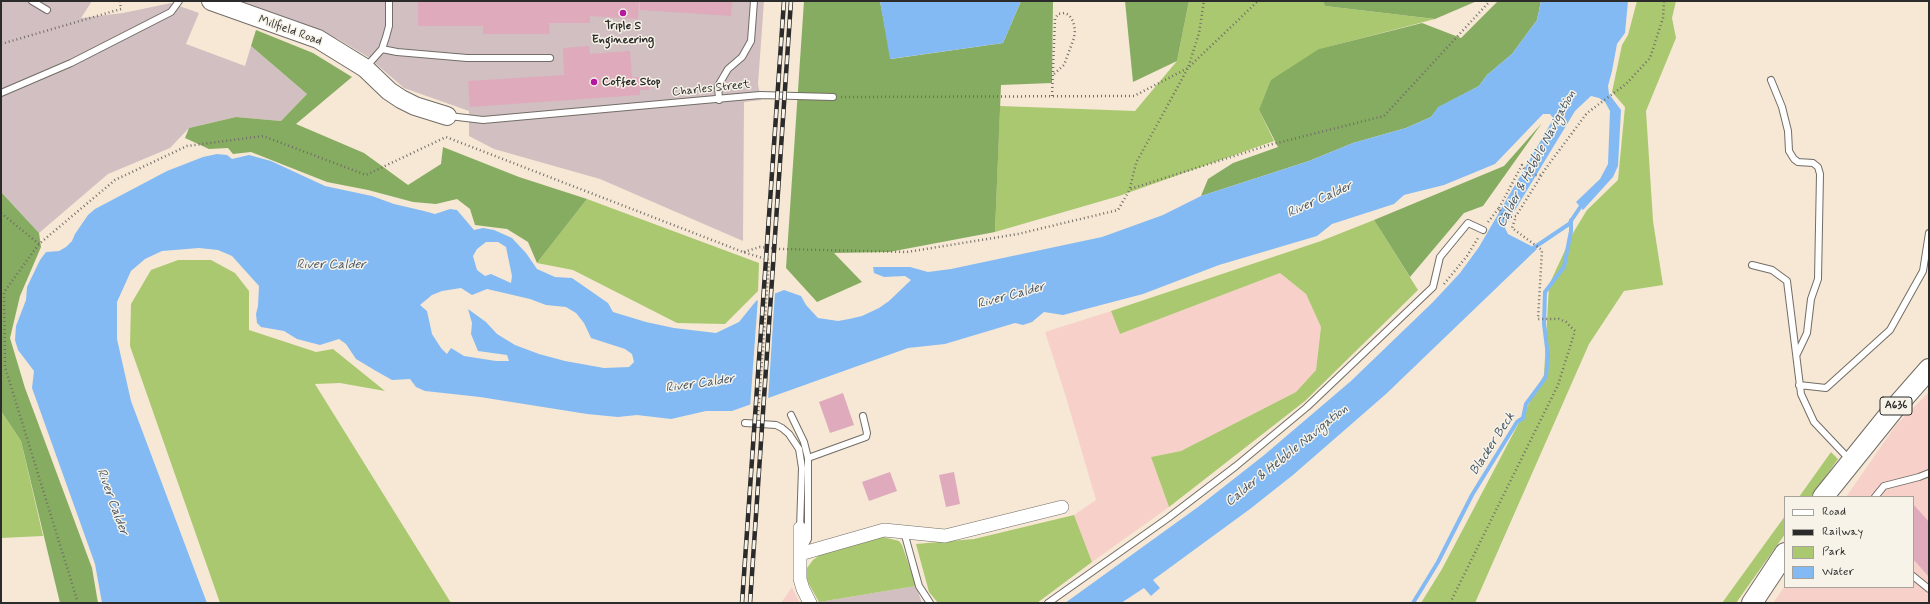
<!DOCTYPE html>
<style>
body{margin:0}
#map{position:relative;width:1930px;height:604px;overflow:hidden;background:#f6e8d5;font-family:Mynerve,sans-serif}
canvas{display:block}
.frame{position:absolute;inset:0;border:2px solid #2b2b2b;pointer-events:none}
.legend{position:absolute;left:1784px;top:496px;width:130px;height:92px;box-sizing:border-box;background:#f7f3e8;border:1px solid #a5a39c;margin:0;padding:5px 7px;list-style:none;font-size:12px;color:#2b2b2b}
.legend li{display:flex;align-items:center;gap:8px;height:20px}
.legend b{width:20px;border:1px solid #a5a39c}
</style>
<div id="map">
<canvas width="1930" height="604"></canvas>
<div class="frame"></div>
<ul class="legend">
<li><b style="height:5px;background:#fff"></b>Road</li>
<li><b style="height:5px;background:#2b2b2b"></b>Railway</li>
<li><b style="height:11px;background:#a9c870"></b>Park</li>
<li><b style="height:11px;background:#84baf3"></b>Water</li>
</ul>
</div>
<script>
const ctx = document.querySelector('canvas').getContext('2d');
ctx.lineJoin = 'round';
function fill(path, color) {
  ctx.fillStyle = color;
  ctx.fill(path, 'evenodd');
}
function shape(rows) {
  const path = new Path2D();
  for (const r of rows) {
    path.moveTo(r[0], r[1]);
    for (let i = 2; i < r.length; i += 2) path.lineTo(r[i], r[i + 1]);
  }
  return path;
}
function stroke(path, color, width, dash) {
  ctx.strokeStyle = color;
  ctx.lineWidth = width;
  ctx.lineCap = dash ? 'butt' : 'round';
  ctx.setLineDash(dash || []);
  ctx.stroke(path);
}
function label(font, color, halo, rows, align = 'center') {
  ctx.font = font + ' Mynerve,sans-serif';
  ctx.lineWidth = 3;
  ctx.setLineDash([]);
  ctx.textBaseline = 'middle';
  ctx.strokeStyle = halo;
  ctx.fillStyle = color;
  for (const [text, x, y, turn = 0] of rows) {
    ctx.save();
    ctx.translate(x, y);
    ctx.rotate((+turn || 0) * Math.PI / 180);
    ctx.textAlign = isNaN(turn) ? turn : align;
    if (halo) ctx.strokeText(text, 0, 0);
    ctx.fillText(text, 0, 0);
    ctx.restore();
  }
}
const built = shape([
 [1280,273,1306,294,1321,327,1316,370,1296,392,1181,451,1151,457,1169,507,1092,562,1074,515,1096,500,1065,394,1045,332,1111,311,1120,334],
 [1929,392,1929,603,1773,603,1785,586,1785,587,1913,587,1913,497,1846,497,1896,425],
 [792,587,800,603,781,603]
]);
const industrial = shape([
 [1,1,92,1,81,18,123,13,171,3,199,13,186,44,245,66,251,46,307,94,281,121,236,117,189,128,170,148,108,174,39,233,1,192],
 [233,1,764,1,758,84,761,100,744,102,743,241,600,179,494,149,469,136,469,111,404,88,368,57,338,39],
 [916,586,922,603,819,602]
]);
const green = shape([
 [1189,1,1323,1,1325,6,1435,19,1320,49,1259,110,1274,141,1119,196,995,232,1000,106,1135,111,1177,61],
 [1637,1,1676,1,1672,18,1676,38,1646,111,1653,221,1663,285,1624,291,1589,344,1475,603,1421,603,1442,569,1544,375,1549,285,1573,233,1587,210,1618,180,1625,107,1612,92,1622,45,1628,35],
 [587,199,759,263,758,291,725,324,677,323,573,270,537,263],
 [1374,220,1418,290,1305,401,1169,507,1151,457,1181,451,1296,392,1316,370,1321,327,1306,294,1280,273,1120,334,1111,311,1321,241],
 [178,260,211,260,235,273,249,291,249,330,316,352,333,349,385,391,340,383,315,384,451,603,220,603,130,346,131,304,151,270],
 [1,411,21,441,43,536,1,538],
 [1831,452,1838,459,1811,497,1799,497],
 [1074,515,1092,562,1037,603,938,603,929,592,916,544,974,539],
 [1785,516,1785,534,1736,603,1722,603],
 [883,537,899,541,902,545,916,586,819,602,809,584,806,575,807,568,813,560,821,554]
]);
const forest = shape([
 [804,1,880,1,891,59,1003,43,1021,1,1053,1,1052,83,1001,85,995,232,889,252,834,253,862,282,817,302,786,268],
 [1125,1,1189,1,1177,61,1133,82],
 [1323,1,1477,1,1435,19,1325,6],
 [1498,1,1541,1,1537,20,1512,54,1487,75,1479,86,1439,107,1431,117,1406,128,1353,143,1309,161,1201,196,1208,179,1233,163,1278,147,1259,110,1271,80,1319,49,1422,23,1461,38],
 [256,30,313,53,352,77,296,124,364,153,408,185,441,164,443,147,519,177,587,199,537,263,528,242,507,229,475,225,470,209,457,199,436,204,413,202,368,190,327,182,251,152,233,154,228,148,209,149,185,138,189,128,236,117,281,121,307,94,251,46],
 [1542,123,1483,206,1464,213,1410,277,1374,220,1504,166],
 [1,192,39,233,41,247,20,296,10,338,25,388,92,568,98,603,60,603,21,441,1,411]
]);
const water = shape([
 [880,1,1021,1,1003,43,890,59],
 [1541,1,1628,1,1625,33,1617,44,1612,71,1608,86,1609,94,1621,110,1618,166,1613,177,1583,210,1576,202,1600,179,1608,164,1610,111,1605,102,1599,98,1591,96,1575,111,1506,225,1505,228,1508,234,1537,249,1386,394,1293,475,1250,509,1153,580,1160,588,1151,596,1144,588,1121,603,1065,603,1198,507,1263,456,1351,381,1433,302,1460,273,1479,247,1551,123,1553,118,1550,114,1543,114,1495,164,1444,185,1404,195,1394,204,1332,224,1317,236,1219,265,1143,294,1063,315,1044,312,1032,322,1023,325,1015,323,945,344,908,348,732,411,706,411,671,419,637,415,618,417,587,414,480,397,425,391,416,387,410,379,392,380,376,371,356,359,346,344,339,339,320,345,297,339,284,331,261,327,257,323,256,314,258,306,259,286,232,256,218,250,199,248,162,251,145,259,131,271,117,302,117,339,131,401,207,603,102,603,95,564,32,388,34,371,18,350,15,340,16,326,26,300,27,287,40,260,46,252,59,251,66,247,72,241,75,234,88,215,95,209,167,171,203,157,217,154,227,155,232,159,249,155,271,161,325,186,372,196,394,204,424,211,435,214,450,209,457,210,474,230,483,228,494,230,512,238,526,253,537,269,555,277,572,278,608,303,613,312,646,322,674,328,716,333,739,322,756,301,784,290,801,296,806,305,818,318,838,321,849,319,862,316,879,308,889,301,911,280,905,276,884,277,874,273,873,267,910,267,928,272,951,269,1102,237,1163,215,1201,196,1309,161,1353,143,1406,128,1431,117,1438,107,1479,86,1487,75,1512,54,1537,20],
 [486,242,498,242,506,247,512,276,511,283,491,274,485,276,477,270,473,256,477,249],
 [461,288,472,295,487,289,530,299,546,305,566,307,576,313,584,323,591,338,625,349,632,354,634,362,629,367,604,368,565,361,539,354,515,345,497,334,486,322,468,309,472,323,471,334,478,351,507,355,509,361,496,361,464,356,451,348,447,354,441,348,432,334,427,311,420,305,432,295,442,291]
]);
const pier = shape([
 [775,292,768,401,750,408,758,298]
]);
const stream = shape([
 [1529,251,1569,224,1583,203],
 [1413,603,1438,562,1472,495,1517,422,1523,418,1526,404,1546,377,1548,356,1544,324,1545,292,1564,267,1571,231,1571,220]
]);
const building = shape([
 [418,1,639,1,638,19,590,16,590,23,549,23,550,34,483,34,483,26,418,26],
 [640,1,732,1,731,16,640,10],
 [589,46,590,54,630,51,632,77,648,77,649,90,640,90,640,95,470,107,468,81,564,75,563,48],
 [843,393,854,425,830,433,819,402],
 [890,472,897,491,869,501,862,482],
 [954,472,960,504,946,507,939,475],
 [1913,504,1929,522,1929,577,1913,559]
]);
const path = shape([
 [1,44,121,9,120,1],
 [1052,96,1055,19,1058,14,1065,13,1069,15,1073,21,1075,30,1074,38,1064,65,1054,74],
 [841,97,1134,96,1188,68,1258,1],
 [1130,188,1136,163,1188,68,1199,33,1204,1],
 [1499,208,1522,165,1528,175,1542,175],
 [1,213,39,244],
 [1488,222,1499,208,1504,218,1516,216,1546,168,1587,113,1626,84,1650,58,1663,18,1664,1],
 [744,252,760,247,780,249,907,252,1018,234,1118,210,1130,189,1269,145,1384,116,1490,1],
 [1444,284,1467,256,1478,238],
 [78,603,5,367,4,292,39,244,115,180,187,146,263,136,366,175,446,137,743,252,769,260,758,416],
 [1450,603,1558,385,1575,331,1566,322,1559,319,1538,319,1542,250,1512,228,1516,216]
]);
const lane = shape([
 [32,1,47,10],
 [382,49,397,52,467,58,550,58],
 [366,67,382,49,386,37,389,26,389,1],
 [1771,80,1782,107,1788,131,1789,151,1794,159,1798,162,1813,163,1818,167,1820,174,1818,279,1811,299,1807,333,1797,354],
 [1,93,71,63,171,12,179,1],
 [719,100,718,86,728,69,742,57,751,41,754,1],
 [449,116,483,120,760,95,833,97],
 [1752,265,1772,270,1787,281,1801,394,1814,422,1849,459],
 [1799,385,1826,388,1890,330,1923,271,1929,233],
 [791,415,804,442,808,458,808,539,803,549],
 [745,423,776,425,782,428,789,434,799,449,802,468,800,528],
 [808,458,866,437,867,433,863,416],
 [1875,497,1884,486,1919,477,1929,473],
 [904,532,919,586,930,603],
 [1913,576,1929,589],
 [1048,603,1168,518,1236,466,1307,407,1433,287,1440,257,1468,223,1483,230]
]);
const street = shape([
 [800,528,800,579,803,589,810,603],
 [800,554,884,530,945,536,1062,507]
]);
const secondary = shape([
 [211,1,318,39,365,68,389,91,401,99,415,106,447,116]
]);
const primary = shape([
 [1823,497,1893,410,1929,369],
 [1752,603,1785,553]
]);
const rail = shape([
 [742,603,784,1],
 [750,603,791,1]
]);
const markers = [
 [623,13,4,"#b5179e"],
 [594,82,4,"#b5179e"]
];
const shields = [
 [1896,406,32]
];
const shieldNames = [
 ["A636",1896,406]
];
const poiNames = [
 ["Triple S",623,26],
 ["Engineering",623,40],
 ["Coffee Stop",602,82,"left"]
];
const streetNames = [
 ["Millfield Road",290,31,20],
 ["Charles Street",711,89,-6]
];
const waterNames = [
 ["Calder & Hebble Navigation",1537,159,-62],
 ["River Calder",1320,200,-24],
 ["River Calder",331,265],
 ["River Calder",1011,296,-15],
 ["River Calder",700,384,-8],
 ["Blacker Beck",1493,444,-57],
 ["Calder & Hebble Navigation",1287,456,-39],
 ["River Calder",112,502,70]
];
fill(built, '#f7d1c9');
fill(industrial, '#d2bfc1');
fill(green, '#a9c870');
fill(forest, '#86ac62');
fill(water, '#84baf3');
fill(pier, '#f6e8d5');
stroke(stream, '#84baf3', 4);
fill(building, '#deaabc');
stroke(lane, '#726d66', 8);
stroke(street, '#726d66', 14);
stroke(secondary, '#726d66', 20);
stroke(primary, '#726d66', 22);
stroke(path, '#726d66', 2.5, [1, 3]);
stroke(lane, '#fff', 6);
stroke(street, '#fff', 13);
stroke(secondary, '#fff', 18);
stroke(primary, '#fff', 20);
stroke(rail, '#2b2b2b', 4.5);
stroke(rail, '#f7f3e8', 3, [9]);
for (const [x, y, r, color] of markers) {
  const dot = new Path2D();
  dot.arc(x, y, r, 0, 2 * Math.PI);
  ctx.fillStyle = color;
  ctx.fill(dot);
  stroke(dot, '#f7f3e8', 1.5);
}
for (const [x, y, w] of shields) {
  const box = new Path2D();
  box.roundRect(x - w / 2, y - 9, w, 18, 3);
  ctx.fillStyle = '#f7f3e8';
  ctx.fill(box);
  stroke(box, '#2b2b2b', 1);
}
label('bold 11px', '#2b2b2b', null, shieldNames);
label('bold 12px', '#2b2b2b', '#f7f3e8', poiNames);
label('12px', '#2b2b2b', '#f7f3e8', streetNames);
label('italic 13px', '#465667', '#f7f3e8', waterNames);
</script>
